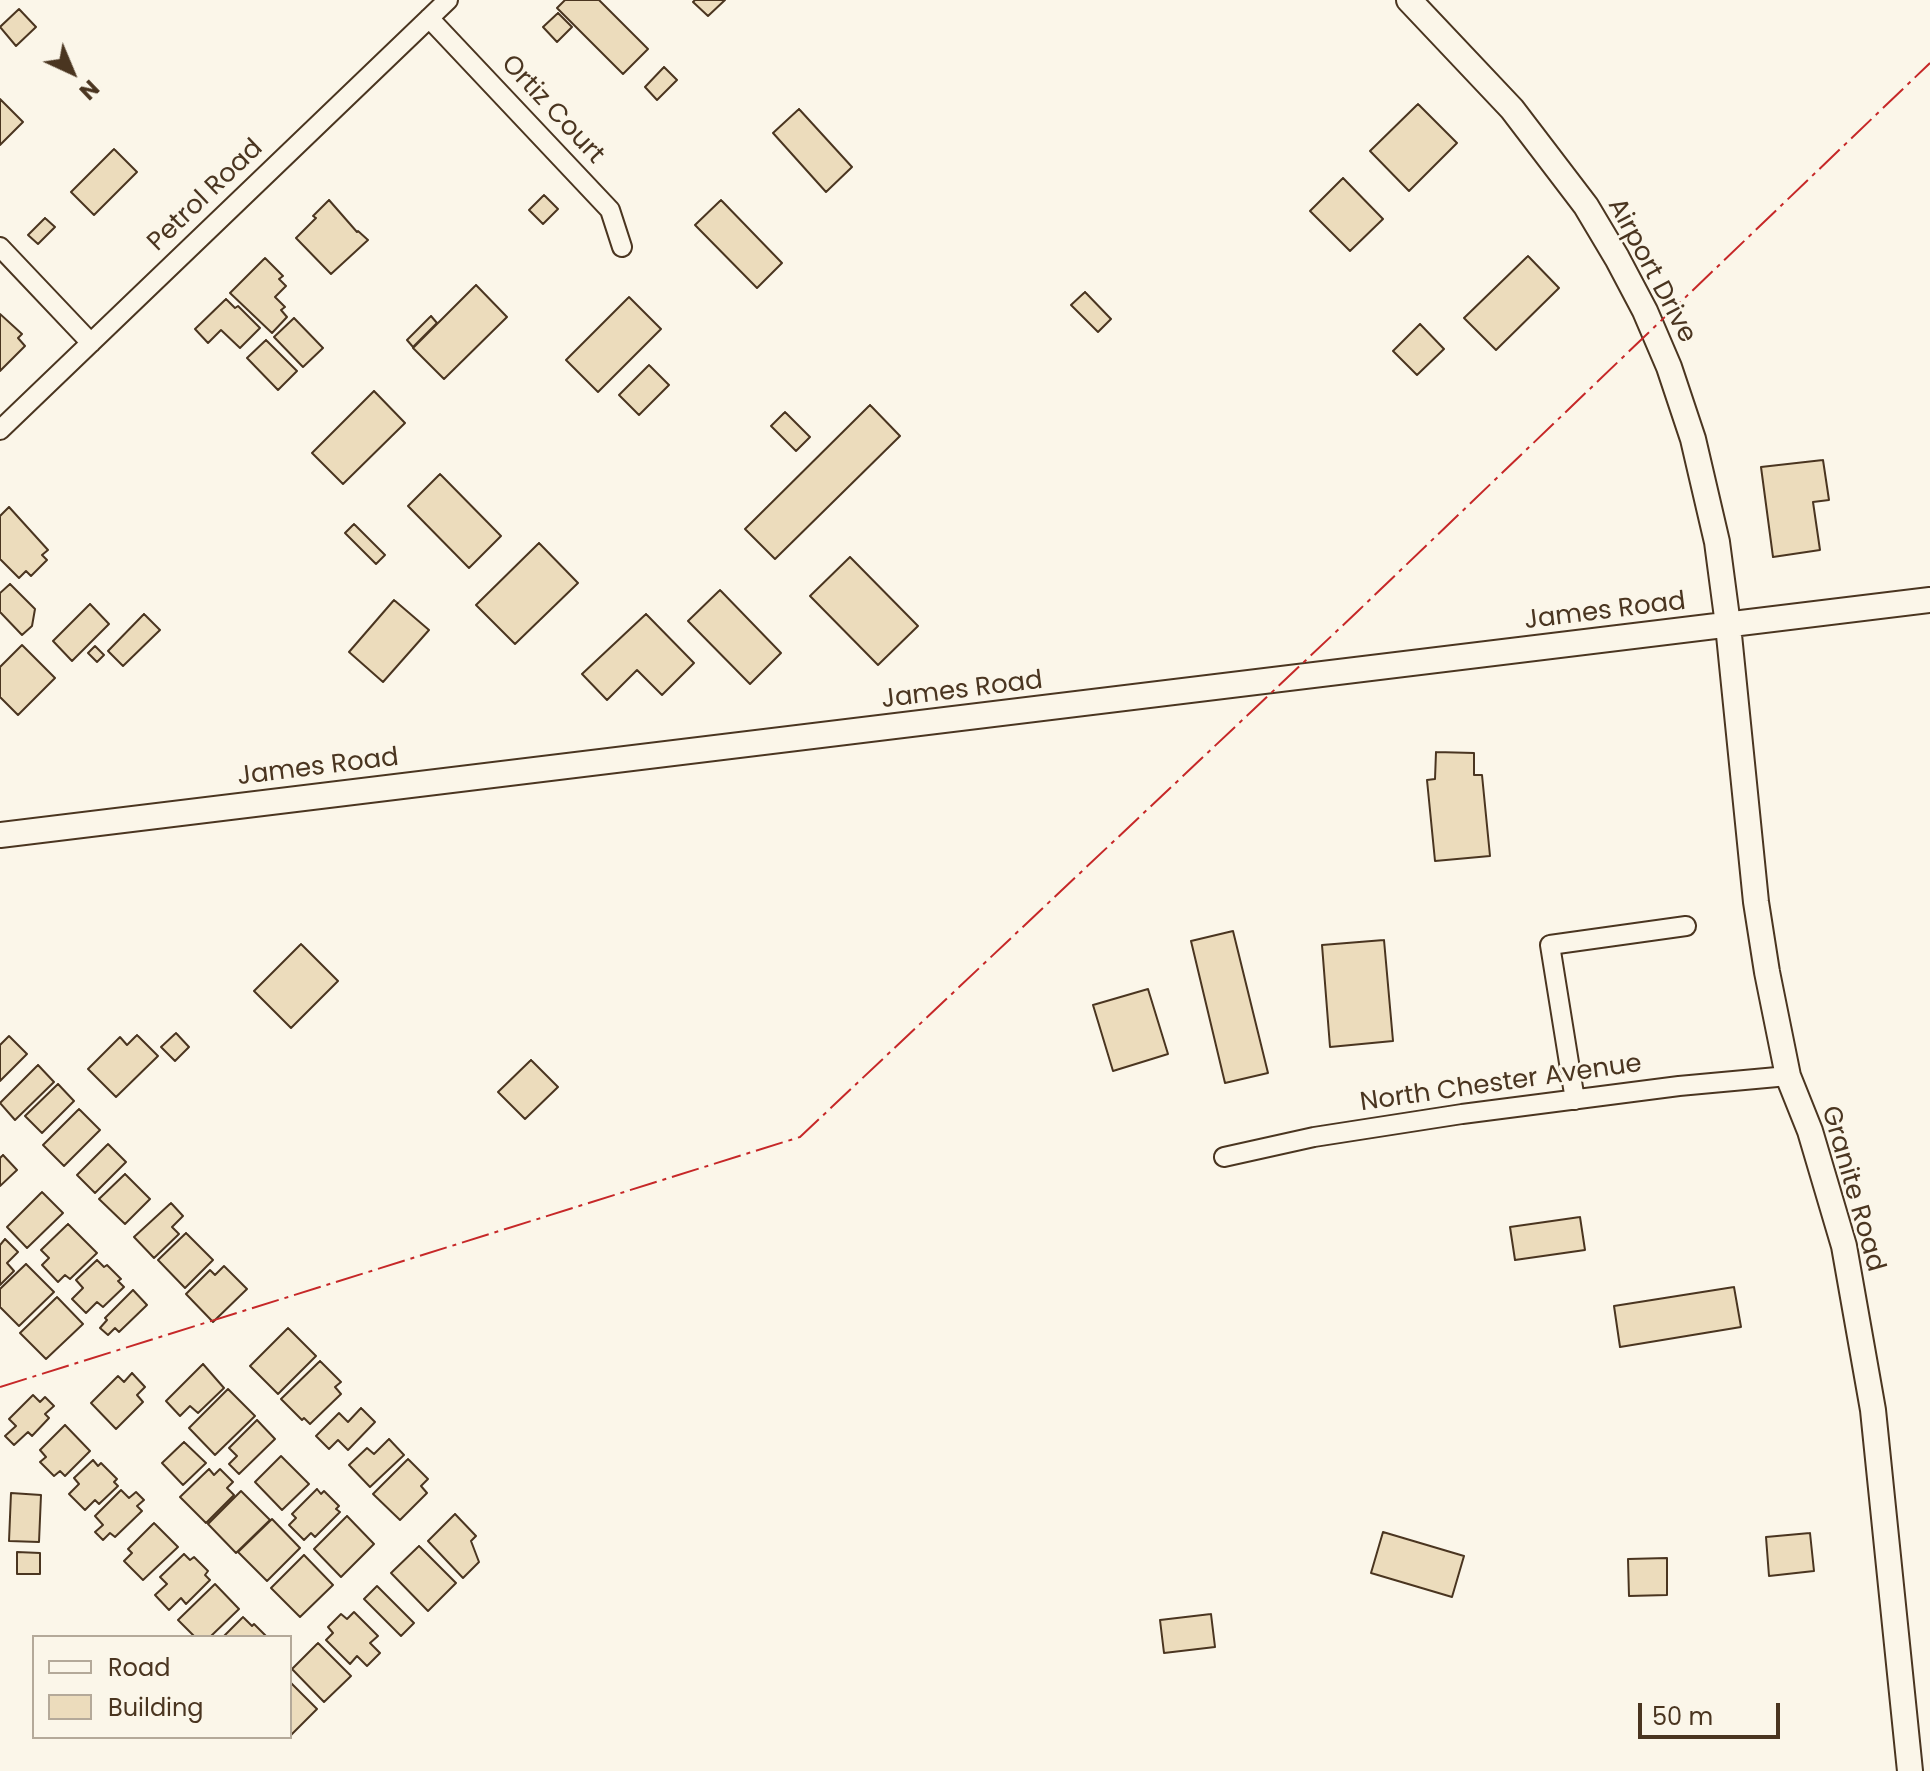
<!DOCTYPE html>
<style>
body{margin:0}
#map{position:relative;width:1930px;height:1771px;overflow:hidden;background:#fbf6e9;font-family:Poppins,sans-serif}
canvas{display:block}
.legend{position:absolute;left:32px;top:1635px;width:260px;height:104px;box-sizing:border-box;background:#fbf6e9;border:2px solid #b4a999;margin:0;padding:10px 14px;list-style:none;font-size:24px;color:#4a3520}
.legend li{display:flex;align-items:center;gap:16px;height:40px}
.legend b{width:40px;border:2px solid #b4a999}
.north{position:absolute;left:32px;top:32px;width:80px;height:80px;-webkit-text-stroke:6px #fbf6e9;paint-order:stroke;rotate:136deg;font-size:22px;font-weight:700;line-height:32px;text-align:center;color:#4a3520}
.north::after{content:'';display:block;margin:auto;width:28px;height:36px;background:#4a3520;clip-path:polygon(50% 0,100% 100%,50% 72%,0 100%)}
.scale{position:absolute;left:1638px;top:1703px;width:142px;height:36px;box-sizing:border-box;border:4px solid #4a3520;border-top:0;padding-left:10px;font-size:24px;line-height:28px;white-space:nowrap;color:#4a3520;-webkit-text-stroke:6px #fbf6e9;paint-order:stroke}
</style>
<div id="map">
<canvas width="1930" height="1771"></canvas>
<ul class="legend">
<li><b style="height:10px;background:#fbf6e9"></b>Road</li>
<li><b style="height:22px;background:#ecdcbc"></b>Building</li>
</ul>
<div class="north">N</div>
<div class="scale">50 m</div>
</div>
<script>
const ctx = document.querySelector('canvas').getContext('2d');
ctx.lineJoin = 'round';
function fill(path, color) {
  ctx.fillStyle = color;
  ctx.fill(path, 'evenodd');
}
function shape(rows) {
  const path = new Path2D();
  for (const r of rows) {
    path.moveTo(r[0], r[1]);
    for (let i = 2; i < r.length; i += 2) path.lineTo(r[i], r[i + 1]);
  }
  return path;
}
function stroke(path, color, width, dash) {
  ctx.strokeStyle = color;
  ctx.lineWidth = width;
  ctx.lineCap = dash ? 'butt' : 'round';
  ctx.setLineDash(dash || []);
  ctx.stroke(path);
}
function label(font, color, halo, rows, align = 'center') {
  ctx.font = font + ' Poppins,sans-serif';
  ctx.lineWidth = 6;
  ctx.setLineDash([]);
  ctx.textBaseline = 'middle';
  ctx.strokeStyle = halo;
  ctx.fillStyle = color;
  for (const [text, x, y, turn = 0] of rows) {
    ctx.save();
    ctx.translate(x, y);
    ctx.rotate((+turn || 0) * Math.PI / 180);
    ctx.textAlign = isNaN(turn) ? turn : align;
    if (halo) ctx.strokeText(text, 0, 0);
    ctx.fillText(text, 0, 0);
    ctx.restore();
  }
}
const building = shape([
 [565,0,599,0,648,49,623,74,557,8,565,0],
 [695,0,725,0,708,16,693,2,695,0],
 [19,9,36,27,16,46,0,27,19,9],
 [558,13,572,27,557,42,543,27,558,13],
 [664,67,677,80,657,100,645,87,664,67],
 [0,99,23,122,0,145,0,99],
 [1418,104,1457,143,1409,191,1370,151,1418,104],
 [799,109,852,167,826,192,773,133,799,109],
 [114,149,137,172,94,215,71,192,114,149],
 [1343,178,1383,219,1350,251,1310,211,1343,178],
 [544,195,558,209,543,224,529,210,544,195],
 [329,200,357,232,358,231,368,240,331,274,296,238,316,218,313,216,329,200],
 [721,200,782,263,757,288,695,225,721,200],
 [45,218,55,227,38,244,28,235,45,218],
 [1528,256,1559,288,1496,350,1464,318,1528,256],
 [265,258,283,276,279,279,286,286,275,297,285,307,281,310,287,317,272,333,230,293,265,258],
 [476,285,507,317,444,379,413,348,476,285],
 [1085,292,1111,319,1098,332,1071,305,1085,292],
 [629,297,661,329,598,392,566,360,629,297],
 [226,299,235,308,238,306,260,328,240,348,221,330,208,343,195,329,226,299],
 [0,314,22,334,18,338,25,346,0,371,0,314],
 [431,316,437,323,413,347,407,340,431,316],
 [294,318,323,348,303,367,274,337,294,318],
 [1420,324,1444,349,1417,375,1393,351,1420,324],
 [266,340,297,371,278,390,247,358,266,340],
 [649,365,669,385,639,415,619,395,649,365],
 [374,391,405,423,343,484,312,453,374,391],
 [870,405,900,436,775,559,745,529,870,405],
 [785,412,810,437,796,451,771,426,785,412],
 [1823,460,1829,500,1813,502,1820,550,1773,557,1761,467,1823,460],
 [440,474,501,536,469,568,408,506,440,474],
 [9,507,48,550,42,555,47,560,31,576,26,571,19,578,0,559,0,516,9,507],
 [354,524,385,555,376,564,345,533,354,524],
 [539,543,578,583,515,644,476,605,539,543],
 [850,557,918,626,878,665,810,596,850,557],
 [10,584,35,609,32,626,22,635,0,612,0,593,10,584],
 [720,590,781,653,750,684,688,621,720,590],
 [394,600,429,630,383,682,349,652,394,600],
 [90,604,109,624,72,661,53,641,90,604],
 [144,614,160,630,123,666,108,651,144,614],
 [646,614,694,663,662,695,637,670,607,700,582,674,646,614],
 [22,645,55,678,18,715,0,697,0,667,22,645],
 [95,646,104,655,97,662,88,653,95,646],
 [1436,752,1474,753,1474,775,1482,775,1490,856,1435,861,1427,780,1435,779,1436,752],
 [1233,931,1268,1073,1225,1083,1191,941,1233,931],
 [1384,940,1393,1041,1330,1047,1322,945,1384,940],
 [301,944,338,981,291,1028,254,991,301,944],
 [1148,989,1168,1054,1113,1071,1093,1005,1148,989],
 [176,1033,189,1047,175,1061,161,1047,176,1033],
 [137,1035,158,1056,116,1097,88,1069,120,1037,127,1045,137,1035],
 [9,1036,27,1054,0,1081,0,1045,9,1036],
 [531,1060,558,1087,525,1119,498,1092,531,1060],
 [38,1065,54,1082,15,1120,0,1103,38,1065],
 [58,1084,74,1101,42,1133,25,1116,58,1084],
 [79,1109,100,1130,64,1166,43,1145,79,1109],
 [108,1144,126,1162,95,1193,77,1175,108,1144],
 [3,1155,17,1170,0,1186,0,1158,3,1155],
 [125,1174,150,1199,125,1224,99,1199,125,1174],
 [42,1192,63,1213,27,1248,7,1227,42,1192],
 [171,1203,183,1216,172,1227,179,1234,154,1258,134,1237,171,1203],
 [1580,1217,1585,1250,1515,1260,1510,1227,1580,1217],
 [68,1224,97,1253,70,1279,65,1275,58,1282,42,1265,49,1258,41,1250,68,1224],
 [186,1233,213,1260,185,1288,158,1260,186,1233],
 [5,1239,18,1252,7,1263,14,1271,0,1285,0,1245,5,1239],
 [97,1260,104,1267,107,1265,121,1279,118,1281,124,1287,103,1307,97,1302,86,1313,72,1299,83,1288,76,1280,97,1260],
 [26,1264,54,1292,19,1326,0,1307,0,1289,26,1264],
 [224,1266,247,1289,213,1322,186,1294,210,1270,215,1275,224,1266],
 [1734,1287,1741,1327,1620,1347,1614,1306,1734,1287],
 [133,1290,147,1305,119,1332,115,1328,108,1335,100,1328,107,1320,105,1318,133,1290],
 [57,1297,83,1324,46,1359,20,1333,57,1297],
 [288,1328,316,1356,278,1394,250,1366,288,1328],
 [320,1361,341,1382,335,1387,341,1394,310,1424,304,1418,302,1420,281,1399,320,1361],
 [203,1364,224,1388,198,1413,190,1406,180,1416,166,1401,203,1364],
 [132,1373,145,1387,137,1395,143,1402,116,1429,91,1403,118,1376,124,1382,132,1373],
 [228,1389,255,1416,215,1455,189,1428,228,1389],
 [33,1395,40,1402,45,1397,54,1406,45,1414,49,1418,32,1436,28,1432,14,1445,5,1436,16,1426,9,1419,33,1395],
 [361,1408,375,1422,348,1450,338,1440,329,1449,316,1436,339,1413,348,1422,361,1408],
 [257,1420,275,1439,239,1474,229,1464,237,1456,229,1448,257,1420],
 [65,1425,90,1451,65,1476,60,1471,54,1476,40,1462,46,1457,40,1450,65,1425],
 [389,1439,404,1455,370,1487,349,1465,367,1448,374,1454,389,1439],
 [184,1442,206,1463,183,1485,162,1463,184,1442],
 [281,1456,309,1484,282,1510,255,1482,281,1456],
 [408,1459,428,1479,421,1486,427,1493,400,1520,373,1494,408,1459],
 [93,1460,98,1466,101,1463,117,1479,114,1482,118,1486,99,1504,95,1500,85,1510,69,1494,79,1484,74,1478,93,1460],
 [209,1469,214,1475,220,1469,233,1482,227,1488,234,1495,206,1523,180,1497,209,1469],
 [317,1489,321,1494,324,1491,339,1506,336,1509,340,1512,315,1537,311,1533,304,1540,289,1525,296,1518,292,1514,317,1489],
 [121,1490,129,1498,136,1492,144,1500,137,1506,142,1511,115,1537,110,1533,103,1540,95,1532,103,1525,95,1516,121,1490],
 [241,1491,270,1520,236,1553,208,1524,241,1491],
 [11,1493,41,1495,39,1542,9,1541,11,1493],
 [455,1514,476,1536,471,1541,479,1562,463,1578,428,1541,455,1514],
 [347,1516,374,1544,341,1577,314,1549,347,1516],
 [272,1519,300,1548,267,1581,238,1552,272,1519],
 [154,1523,178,1547,143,1580,124,1561,132,1553,128,1549,154,1523],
 [1383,1532,1464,1556,1452,1597,1371,1573,1383,1532],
 [1810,1533,1814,1571,1769,1576,1766,1537,1810,1533],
 [419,1546,456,1583,428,1611,391,1573,419,1546],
 [17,1552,40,1553,40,1574,17,1574,17,1552],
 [184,1554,190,1560,194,1557,208,1571,205,1575,210,1580,186,1604,181,1598,169,1610,155,1595,167,1584,160,1577,184,1554],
 [304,1555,333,1585,300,1617,271,1588,304,1555],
 [1667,1558,1667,1595,1629,1596,1628,1559,1667,1558],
 [215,1584,239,1609,210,1637,195,1637,178,1620,215,1584],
 [377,1586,414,1623,401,1636,364,1599,377,1586],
 [354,1612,378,1636,370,1643,380,1653,367,1666,357,1656,350,1664,326,1640,333,1633,328,1627,341,1614,347,1619,354,1612],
 [1211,1614,1215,1647,1164,1653,1160,1620,1211,1614],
 [243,1617,252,1626,254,1624,267,1637,223,1637,243,1617],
 [318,1643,351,1676,324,1702,292,1669,318,1643],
 [290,1682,317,1709,290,1736,290,1682]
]);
const minor = shape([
 [429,18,610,210,622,247],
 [0,247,91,343],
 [0,430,448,0],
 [1575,1100,1550,945,1686,926],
 [1224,1157,1314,1137,1462,1114,1679,1086,1788,1076]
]);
const secondary = shape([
 [1409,0,1512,109,1586,206,1617,258,1645,311,1669,367,1693,439,1717,542,1728,625,1756,902,1767,972,1788,1076,1810,1131,1844,1246,1873,1410,1910,1771],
 [0,835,1930,600]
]);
const power = shape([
 [0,1387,800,1137,1358,611,1930,63]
]);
const streetNames = [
 ["Ortiz Court",552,110,47],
 ["Petrol Road",206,196,-44],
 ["Airport Drive",1651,271,62],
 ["James Road",1605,612,-7],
 ["James Road",962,691,-7],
 ["James Road",318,768,-7],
 ["North Chester Avenue",1501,1084,-8],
 ["Granite Road",1852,1189,74]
];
fill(building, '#ecdcbc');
stroke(building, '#4a3520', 2);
stroke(minor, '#4a3520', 22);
stroke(secondary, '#4a3520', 28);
stroke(minor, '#fbf6e9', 18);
stroke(secondary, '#fbf6e9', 24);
stroke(power, '#c62828', 2, [28, 6, 4, 6]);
label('26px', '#4a3520', '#fbf6e9', streetNames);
</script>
